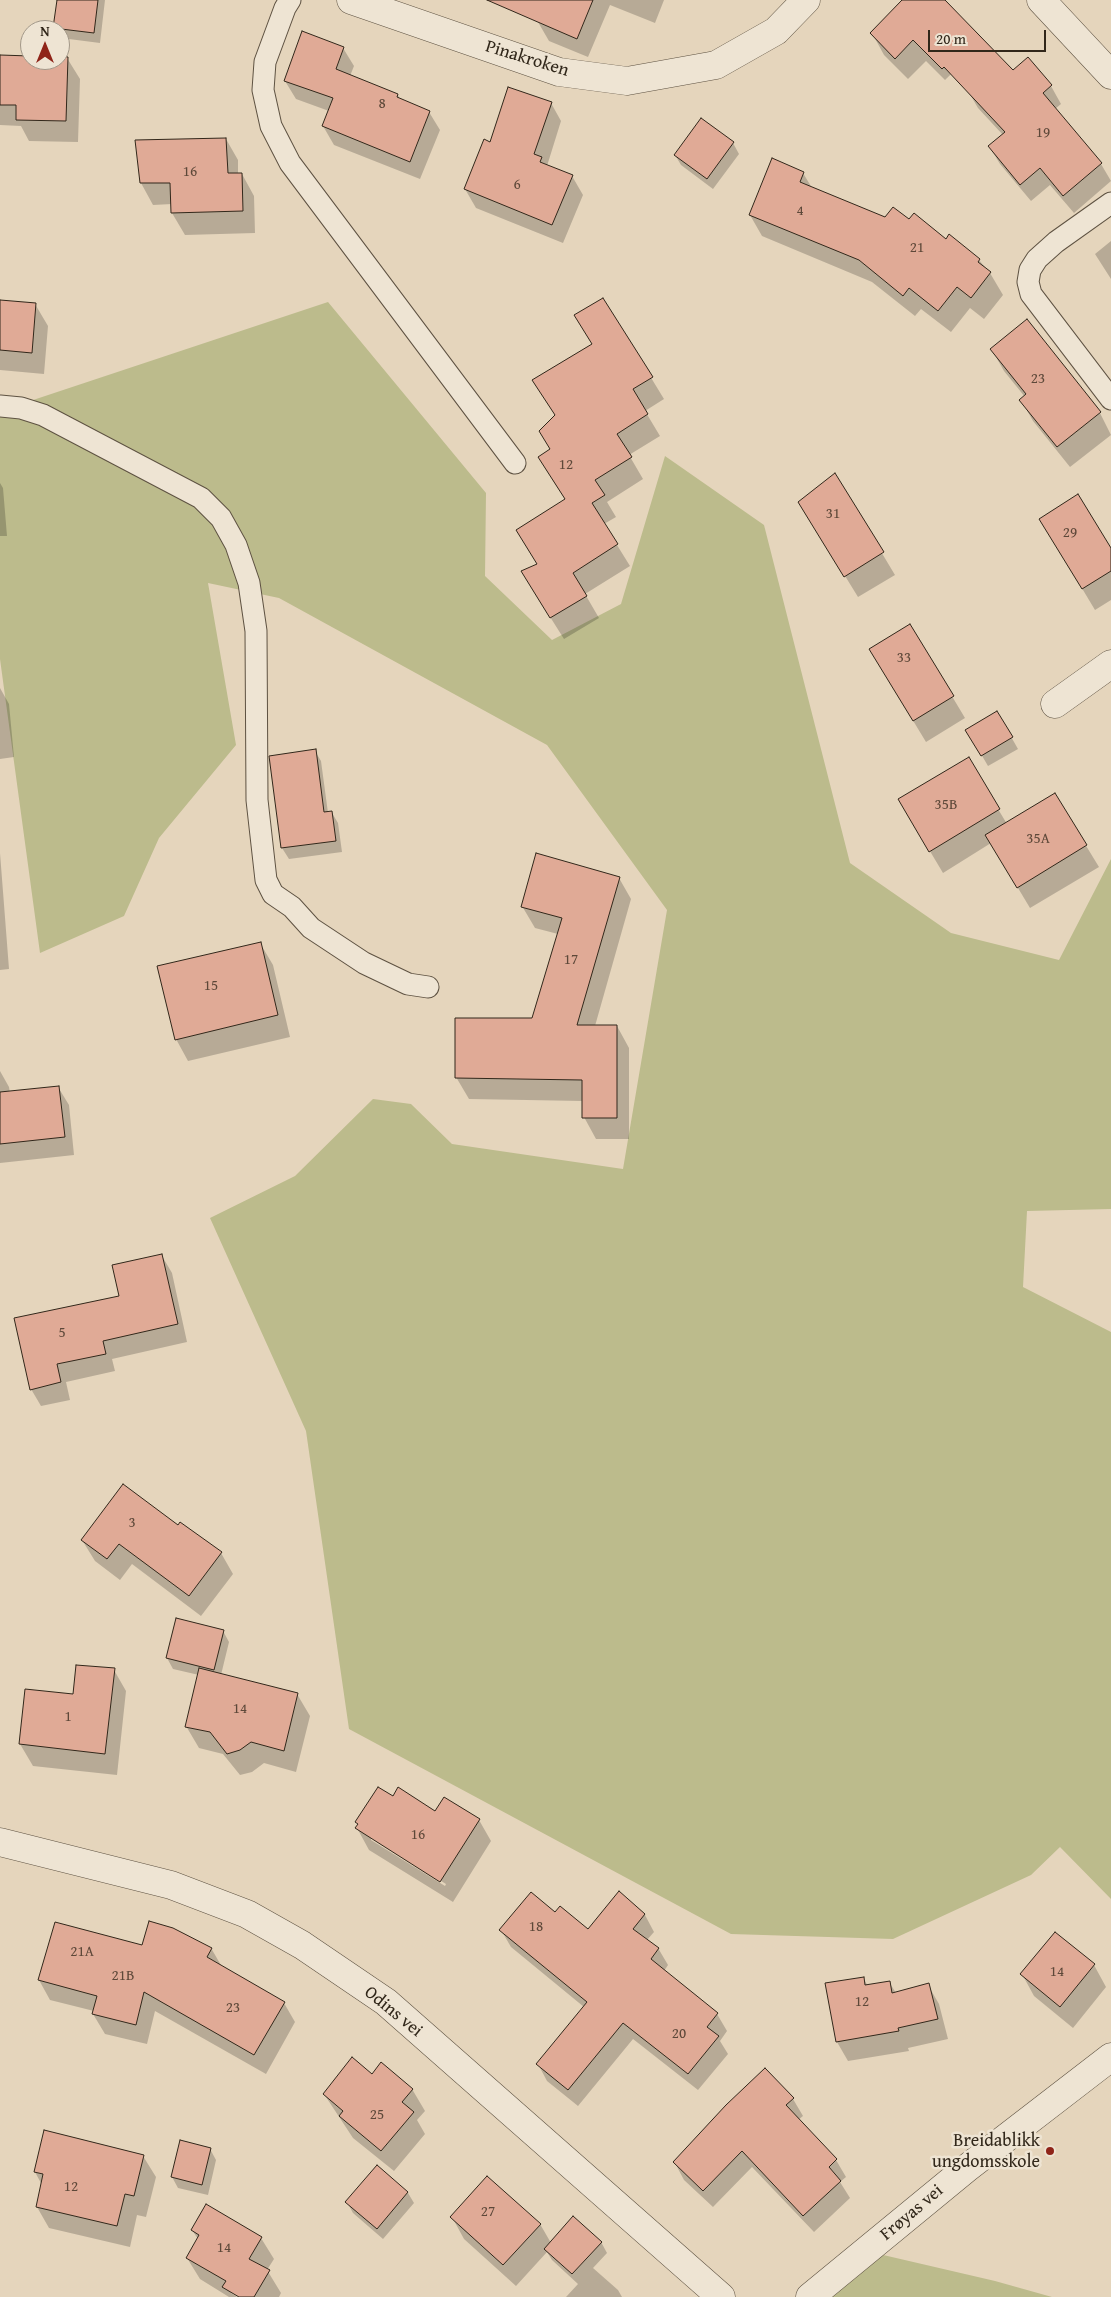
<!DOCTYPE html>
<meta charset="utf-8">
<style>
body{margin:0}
#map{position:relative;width:1111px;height:2297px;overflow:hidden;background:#e5d5bc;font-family:"Gentium Book Plus",serif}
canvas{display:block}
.north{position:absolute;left:20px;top:20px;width:50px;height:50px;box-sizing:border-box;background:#eee4d3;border:1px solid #a29889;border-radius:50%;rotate:0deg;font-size:14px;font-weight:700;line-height:20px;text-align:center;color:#31271a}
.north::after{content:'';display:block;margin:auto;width:18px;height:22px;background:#8f2418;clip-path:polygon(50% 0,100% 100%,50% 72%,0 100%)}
.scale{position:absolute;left:928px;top:30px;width:118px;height:22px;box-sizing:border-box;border:2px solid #31271a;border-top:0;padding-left:6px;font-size:15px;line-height:18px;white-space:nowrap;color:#31271a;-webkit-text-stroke:4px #eee4d3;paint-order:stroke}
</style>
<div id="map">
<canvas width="1111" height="2297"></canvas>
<div class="north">N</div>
<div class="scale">20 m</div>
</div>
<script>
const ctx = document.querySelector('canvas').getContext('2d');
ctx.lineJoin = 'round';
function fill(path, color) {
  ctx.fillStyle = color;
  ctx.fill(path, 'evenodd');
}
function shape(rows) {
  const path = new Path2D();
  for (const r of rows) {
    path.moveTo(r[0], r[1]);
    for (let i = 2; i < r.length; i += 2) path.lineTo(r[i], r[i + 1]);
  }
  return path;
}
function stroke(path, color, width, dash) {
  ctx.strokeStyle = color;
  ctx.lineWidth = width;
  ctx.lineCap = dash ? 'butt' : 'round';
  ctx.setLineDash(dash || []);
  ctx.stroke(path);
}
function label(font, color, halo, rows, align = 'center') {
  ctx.font = font + ' "Gentium Book Plus",serif';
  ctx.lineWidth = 5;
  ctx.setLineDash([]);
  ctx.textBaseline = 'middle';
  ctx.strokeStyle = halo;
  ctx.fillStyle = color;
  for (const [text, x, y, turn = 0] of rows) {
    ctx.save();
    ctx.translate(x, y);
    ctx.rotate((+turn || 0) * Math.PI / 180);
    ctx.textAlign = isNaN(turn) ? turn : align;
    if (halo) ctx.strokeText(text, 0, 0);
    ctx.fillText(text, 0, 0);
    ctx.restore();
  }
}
const green = shape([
 [328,302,486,493,485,576,552,640,621,604,665,456,764,525,850,863,951,933,1059,960,1111,859,1111,1209,1027,1211,1023,1287,1111,1332,1111,1899,1060,1847,1031,1875,893,1939,731,1934,349,1729,306,1431,210,1218,295,1176,373,1099,411,1104,452,1144,623,1169,667,910,547,745,279,598,208,583,236,745,159,838,124,916,40,953,0,659,0,411],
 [866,2251,995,2281,1052,2297,810,2297]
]);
const shadow = shape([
 [58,0,105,0,100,43,61,38,60,30,55,28],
 [547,0,664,0,655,23,610,5,588,57,549,41,538,22],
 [903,0,944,0,980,46,945,80,926,61,908,79,884,55,872,33],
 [343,48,354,66,350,76,398,95,400,100,429,112,440,130,420,179,334,145,323,126,329,111,296,99,285,81],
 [0,56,30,57,30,60,60,60,60,58,67,58,80,79,78,142,29,141,21,126,0,125],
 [1028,59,1051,86,1061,104,1055,109,1101,164,1111,181,1074,213,1050,185,1031,201,1000,164,989,146,1003,135,978,108,968,91,1013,72],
 [551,103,561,121,547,166,572,176,583,195,563,243,476,208,465,189,491,143],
 [226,139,238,160,238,174,242,174,254,196,255,233,185,235,172,213,172,204,153,205,141,183],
 [733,143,739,154,713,189,681,165,675,155],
 [803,173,812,188,885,218,909,221,979,260,990,273,1003,295,984,319,970,308,951,332,921,309,915,316,872,282,762,236,750,215],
 [1111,241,1111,279,1095,254],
 [603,299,664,399,645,411,660,436,629,455,643,479,607,502,616,517,604,524,630,566,585,594,599,618,564,639,535,593,538,565,566,500,552,479,551,450,559,419,534,380,593,345],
 [0,301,35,304,48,326,44,374,0,370,0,376],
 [992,350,1100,413,1111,435,1070,467,1033,421,1021,400,1025,397,1004,371],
 [835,475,895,575,858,597,813,524],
 [0,483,3,488,7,536,0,536],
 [1053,540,1111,551,1111,600,1095,610],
 [910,626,965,718,926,742,883,671],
 [0,688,9,704,14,757,0,759],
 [997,712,1018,749,988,766,967,730],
 [315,751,321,761,328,813,332,813,338,823,342,852,289,859,282,848,271,757],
 [968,759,1007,824,1055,795,1099,867,1030,908,991,843,943,873,912,821],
 [0,853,9,969,0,970],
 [619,878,631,899,595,1026,617,1026,629,1048,629,1139,596,1139,584,1117,583,1101,469,1099,456,1077,533,1020,558,934,535,928,522,906],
 [260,943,273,965,290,1037,188,1061,176,1039],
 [0,1071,9,1087,10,1093,58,1087,69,1105,74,1155,0,1163],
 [162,1256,172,1273,187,1342,112,1359,115,1371,66,1382,70,1400,41,1406,31,1389],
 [82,1540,221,1553,233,1574,201,1616,132,1564,120,1580,95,1561],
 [223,1631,229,1642,221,1675,297,1694,310,1716,296,1772,264,1763,252,1772,240,1775,223,1754,199,1748,186,1726,199,1675,173,1669,167,1658],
 [114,1670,126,1691,117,1775,33,1766,20,1744,74,1695],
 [393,1798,435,1813,479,1820,491,1841,453,1902,369,1850,357,1828],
 [371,1837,446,1884,445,1886,371,1840],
 [619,1893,645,1915,654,1932,647,1940,658,1948,668,1965,664,1971,717,2014,727,2031,720,2041,728,2054,698,2090,633,2039,578,2106,547,2081,538,2064,584,2007,511,1947,501,1930,555,1914,588,1931],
 [143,1946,211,1948,222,1967,284,2003,295,2022,266,2074,155,2011,147,2044,105,2034,93,2014,94,2011,50,2000,39,1980],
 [1094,1965,1106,1987,1073,2028,1034,1996,1022,1974],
 [863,1978,868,1986,889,1982,896,1993,928,1985,939,2004,948,2039,908,2048,909,2051,848,2061,837,2042],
 [372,2075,412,2089,425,2111,417,2120,425,2134,394,2171,353,2138,324,2094],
 [793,2099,803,2116,798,2120,836,2160,846,2177,840,2182,850,2198,814,2232,752,2167,713,2207,684,2180,675,2163],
 [210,2149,216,2160,208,2195,178,2188,172,2177],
 [143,2156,156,2177,146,2217,137,2215,130,2247,49,2228,37,2207,42,2185,35,2172],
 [377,2167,408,2193,414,2203,383,2239,353,2213,347,2202],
 [452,2217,540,2224,551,2243,601,2242,607,2253,593,2268,618,2290,622,2297,566,2297,578,2284,552,2260,547,2252,516,2286,464,2239],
 [192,2230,261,2238,274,2259,267,2270,281,2293,279,2297,242,2297,231,2290,231,2293,237,2297,229,2297,200,2279,187,2258,198,2239]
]);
const building = shape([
 [57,0,98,0,94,33,53,28,57,0],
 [487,0,593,0,577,39,487,0],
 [902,0,945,0,1013,70,1028,57,1052,85,1043,93,1102,163,1063,196,1040,168,1020,185,988,146,1005,132,944,67,942,69,913,40,895,59,870,33,902,0],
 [302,31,344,47,336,69,398,94,397,97,430,111,410,162,322,126,333,98,284,81,302,31],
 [0,55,30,56,30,60,60,60,60,56,68,57,66,121,16,120,16,105,0,105,0,55],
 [508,87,552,102,534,154,542,157,540,162,573,175,552,225,464,189,484,139,490,142,508,87],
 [701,118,734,142,707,179,674,155,701,118],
 [226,138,228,173,242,173,243,211,171,213,170,183,140,183,135,140,226,138],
 [772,158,804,172,800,182,885,217,893,207,909,219,914,213,946,239,949,234,980,259,978,262,991,272,971,298,957,287,938,311,909,288,903,296,859,260,749,215,772,158],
 [603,298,653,377,633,389,648,414,617,434,632,457,595,480,605,495,592,503,618,544,573,573,587,596,550,618,521,571,537,564,516,530,565,499,538,457,550,449,539,431,555,415,532,380,592,344,574,315,603,298],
 [0,300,36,303,32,353,0,350,0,300],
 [1027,319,1101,412,1057,447,1019,400,1026,394,990,349,1027,319],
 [835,473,884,552,844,577,798,502,835,473],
 [1078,494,1111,548,1111,571,1082,589,1039,519,1078,494],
 [910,624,954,696,913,721,869,649,910,624],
 [997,711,1013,737,981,756,965,730,997,711],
 [316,749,324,812,332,811,336,841,281,848,269,756,316,749],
 [969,757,1000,809,929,852,898,799,969,757],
 [1055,793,1087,845,1017,888,985,835,1055,793],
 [536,853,620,877,577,1025,617,1025,617,1118,582,1118,582,1080,455,1078,455,1018,532,1018,562,918,521,907,536,853],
 [261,942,278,1015,175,1040,157,966,261,942],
 [59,1086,65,1137,0,1144,0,1092,59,1086],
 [162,1254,178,1324,103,1341,106,1354,57,1364,61,1382,30,1390,14,1318,119,1296,112,1265,162,1254],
 [123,1484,178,1525,180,1522,222,1552,189,1596,119,1544,107,1559,81,1540,123,1484],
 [176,1618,224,1630,214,1670,166,1658,176,1618],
 [76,1665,115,1668,105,1754,19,1744,25,1689,73,1694,76,1665],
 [199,1668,298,1693,284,1751,251,1742,240,1750,227,1754,210,1732,185,1727,199,1668],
 [378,1787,393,1796,398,1787,435,1811,444,1797,480,1819,440,1882,355,1828,358,1824,355,1822,378,1787],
 [619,1891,645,1914,633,1929,659,1948,651,1959,718,2013,707,2027,719,2036,688,2074,623,2023,568,2090,536,2064,587,2002,499,1930,531,1892,555,1912,560,1906,588,1929,619,1891],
 [149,1921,173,1928,212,1948,207,1957,285,2002,254,2055,144,1992,136,2025,92,2014,97,1996,38,1980,55,1922,142,1945,149,1921],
 [1055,1932,1095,1964,1060,2007,1020,1974,1055,1932],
 [864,1977,865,1985,890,1981,892,1993,929,1983,938,2019,898,2028,899,2031,836,2042,825,1983,864,1977],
 [352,2057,372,2074,381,2062,413,2089,402,2102,414,2112,381,2151,339,2116,343,2111,323,2094,352,2057],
 [765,2068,794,2098,786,2105,837,2159,829,2167,841,2181,803,2216,742,2151,703,2191,673,2162,726,2105,765,2068],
 [44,2130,144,2155,134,2196,125,2194,117,2226,36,2207,43,2174,34,2172,44,2130],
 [180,2140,211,2148,202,2185,171,2177,180,2140],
 [377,2165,408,2192,377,2229,345,2202,377,2165],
 [487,2176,541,2224,503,2265,450,2217,487,2176],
 [206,2204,262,2237,249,2259,270,2270,254,2297,239,2297,222,2287,226,2281,186,2258,199,2235,191,2230,206,2204],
 [573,2216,602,2242,572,2274,544,2249,573,2216]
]);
const service = shape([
 [290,0,285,8,265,62,263,90,271,126,290,163,515,463],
 [1111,203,1056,242,1037,259,1030,270,1028,282,1031,294,1111,399],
 [0,406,21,408,43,415,201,498,221,518,236,545,249,583,256,631,257,800,266,880,273,894,292,907,311,928,364,963,408,984,428,987]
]);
const minor = shape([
 [351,0,559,72,627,81,716,65,776,31,806,0],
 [1041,0,1111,75],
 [1055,704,1111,664],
 [0,1842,171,1885,247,1914,302,1945,386,2002,721,2297],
 [810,2297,967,2168,1111,2057]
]);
const markers = [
 [1050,2151,5,"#8f2418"]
];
const numberNames = [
 ["8",382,104],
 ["19",1043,133],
 ["16",190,172],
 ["6",517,185],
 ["4",800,211],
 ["21",917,248],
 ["23",1038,379],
 ["12",566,465],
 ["31",833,514],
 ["29",1070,533],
 ["33",904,658],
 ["35B",946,805],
 ["35A",1038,839],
 ["17",571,960],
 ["15",211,986],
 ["5",62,1333],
 ["3",132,1523],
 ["14",240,1709],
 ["1",68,1717],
 ["16",418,1835],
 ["18",536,1927],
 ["21A",82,1952],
 ["14",1057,1972],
 ["21B",123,1976],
 ["12",862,2002],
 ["23",233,2008],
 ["20",679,2034],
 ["25",377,2115],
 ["12",71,2187],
 ["27",488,2212],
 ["14",224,2248]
];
const streetNames = [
 ["Pinakroken",527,59,17],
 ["Odins vei",393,2012,39],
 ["Frøyas vei",912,2213,-40]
];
const poiNames = [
 ["Breidablikk",1040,2141],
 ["ungdomsskole",1040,2162]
];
fill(green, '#bcbb8c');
fill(shadow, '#0003');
fill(building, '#e0aa96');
stroke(building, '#31271a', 1);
stroke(service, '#5e5242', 23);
stroke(minor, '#5e5242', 29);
stroke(service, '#eee4d3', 21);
stroke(minor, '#eee4d3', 28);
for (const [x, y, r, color] of markers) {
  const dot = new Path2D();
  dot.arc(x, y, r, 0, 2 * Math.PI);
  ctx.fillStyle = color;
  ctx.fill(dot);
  stroke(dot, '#eee4d3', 2);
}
label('15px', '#5d4839', null, numberNames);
label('18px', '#31271a', '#eee4d3', streetNames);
label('18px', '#31271a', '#eee4d3', poiNames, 'right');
</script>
